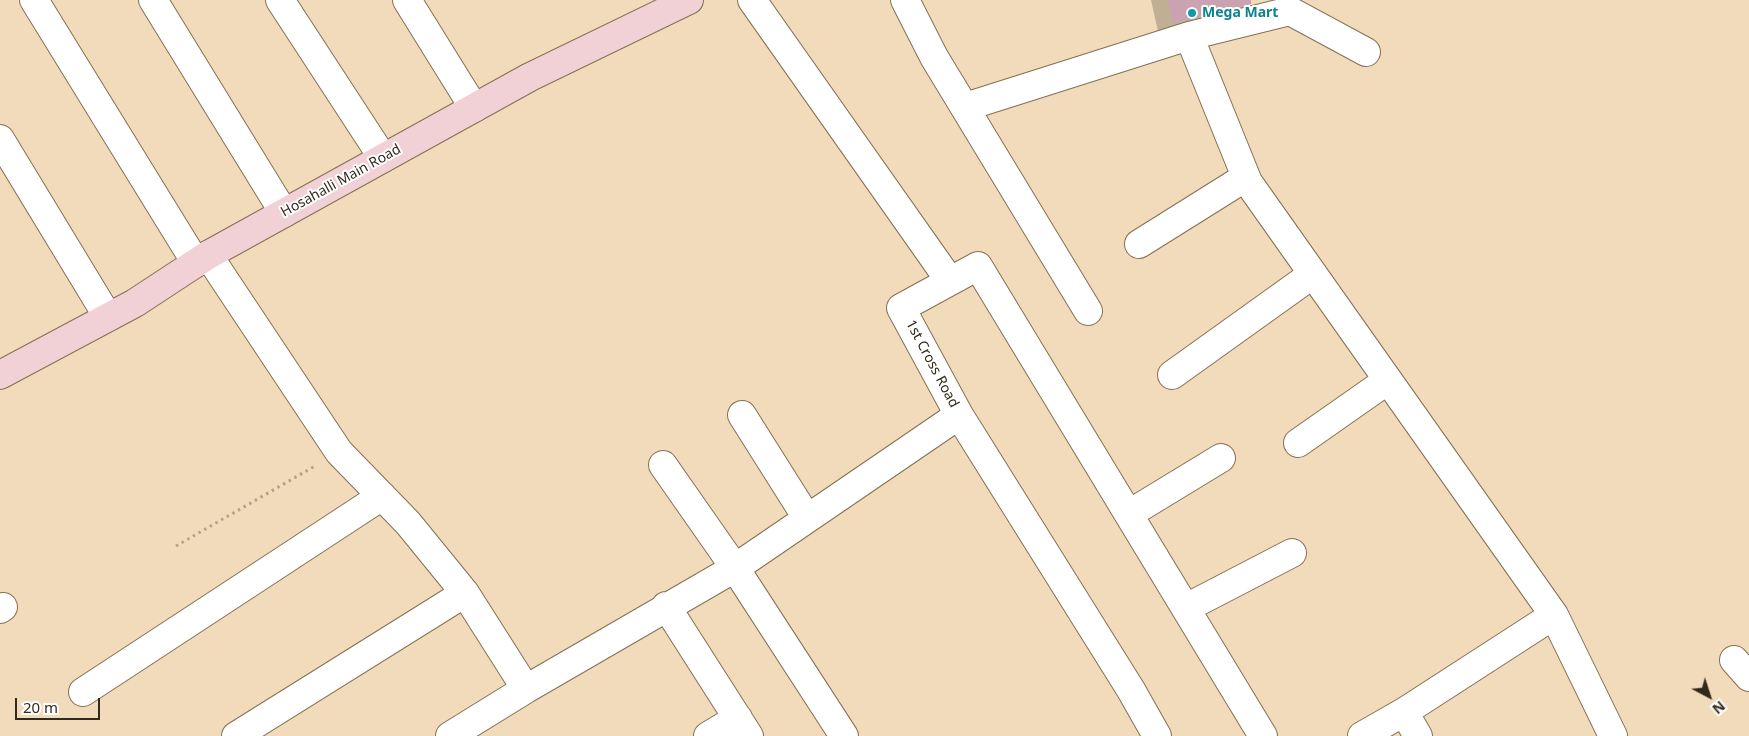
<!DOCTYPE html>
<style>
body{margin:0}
#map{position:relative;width:1749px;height:736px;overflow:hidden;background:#f1dbbb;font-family:"Noto Sans",sans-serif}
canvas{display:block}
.north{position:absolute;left:1684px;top:671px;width:50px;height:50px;-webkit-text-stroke:4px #fff;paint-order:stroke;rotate:140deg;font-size:14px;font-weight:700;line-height:20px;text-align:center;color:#31291c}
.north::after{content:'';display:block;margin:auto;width:18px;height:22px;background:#31291c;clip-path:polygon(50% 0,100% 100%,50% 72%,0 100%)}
.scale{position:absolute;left:15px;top:698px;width:85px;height:22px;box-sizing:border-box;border:2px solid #31291c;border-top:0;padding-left:6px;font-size:15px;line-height:18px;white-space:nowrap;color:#31291c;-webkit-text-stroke:4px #fff;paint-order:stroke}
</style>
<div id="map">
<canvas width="1749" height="736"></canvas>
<div class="north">N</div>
<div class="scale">20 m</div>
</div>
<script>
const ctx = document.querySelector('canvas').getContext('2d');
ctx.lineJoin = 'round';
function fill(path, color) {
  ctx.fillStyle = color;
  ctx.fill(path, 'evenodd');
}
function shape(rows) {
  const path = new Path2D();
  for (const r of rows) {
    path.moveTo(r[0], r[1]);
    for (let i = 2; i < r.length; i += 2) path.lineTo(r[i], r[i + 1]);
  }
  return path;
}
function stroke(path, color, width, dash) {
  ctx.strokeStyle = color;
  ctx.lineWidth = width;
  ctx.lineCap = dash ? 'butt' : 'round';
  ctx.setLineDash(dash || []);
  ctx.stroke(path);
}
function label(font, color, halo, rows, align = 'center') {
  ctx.font = font + ' "Noto Sans",sans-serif';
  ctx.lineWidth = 4;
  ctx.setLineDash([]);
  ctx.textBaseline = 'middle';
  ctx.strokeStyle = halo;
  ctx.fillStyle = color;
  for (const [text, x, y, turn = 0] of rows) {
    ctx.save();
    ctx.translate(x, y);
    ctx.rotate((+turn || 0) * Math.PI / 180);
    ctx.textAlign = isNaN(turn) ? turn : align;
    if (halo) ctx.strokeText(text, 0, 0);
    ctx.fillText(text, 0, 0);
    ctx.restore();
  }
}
const shadow = shape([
 [1151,0,1249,0,1250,3,1236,17,1159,36]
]);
const building = shape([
 [1168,0,1251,0,1251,4,1173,23]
]);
const path = shape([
 [176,546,315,466]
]);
const street = shape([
 [34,0,196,263],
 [153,0,284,213],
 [280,0,383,158],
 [407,0,474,108],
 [752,0,950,281],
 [905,0,934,57,1088,311],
 [1189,36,1290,11,1366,52],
 [965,107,1189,36,1248,182,1554,615],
 [0,139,108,317],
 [1139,244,1246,177],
 [208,255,339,452,408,523,465,593,526,689,735,568,844,736],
 [1172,375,1313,274],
 [742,415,807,518],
 [1298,443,1388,380],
 [663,465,735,568,959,415],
 [1129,514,1221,458],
 [666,606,749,736],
 [1186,608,1292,553],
 [0,609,3,607],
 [1734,660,1749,677],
 [83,692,382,496],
 [236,736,465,593],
 [450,736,526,689],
 [708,736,738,718],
 [1157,736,1131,690,959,415,901,308,978,266,1263,736],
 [1362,736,1404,712],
 [1418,736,1404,712,1554,615,1613,736]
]);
const secondary = shape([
 [0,375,135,303,208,255,530,77,689,0]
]);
const markers = [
 [1192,13,5,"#0f9aa8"]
];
const cultureNames = [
 ["Mega Mart",1202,13]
];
const streetNames = [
 ["Hosahalli Main Road",341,181,-29],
 ["1st Cross Road",932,364,62]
];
fill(shadow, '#0003');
fill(building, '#cba2b1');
stroke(street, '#847053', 30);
stroke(secondary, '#847053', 30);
stroke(path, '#b4a288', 3, [2.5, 4]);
stroke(street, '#fff', 28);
stroke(secondary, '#f1d0d6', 28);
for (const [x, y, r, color] of markers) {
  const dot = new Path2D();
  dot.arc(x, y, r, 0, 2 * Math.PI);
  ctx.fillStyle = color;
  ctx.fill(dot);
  stroke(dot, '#fff', 2);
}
label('bold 14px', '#0d838f', '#fff', cultureNames, 'left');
label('14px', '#31291c', '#fff', streetNames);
</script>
